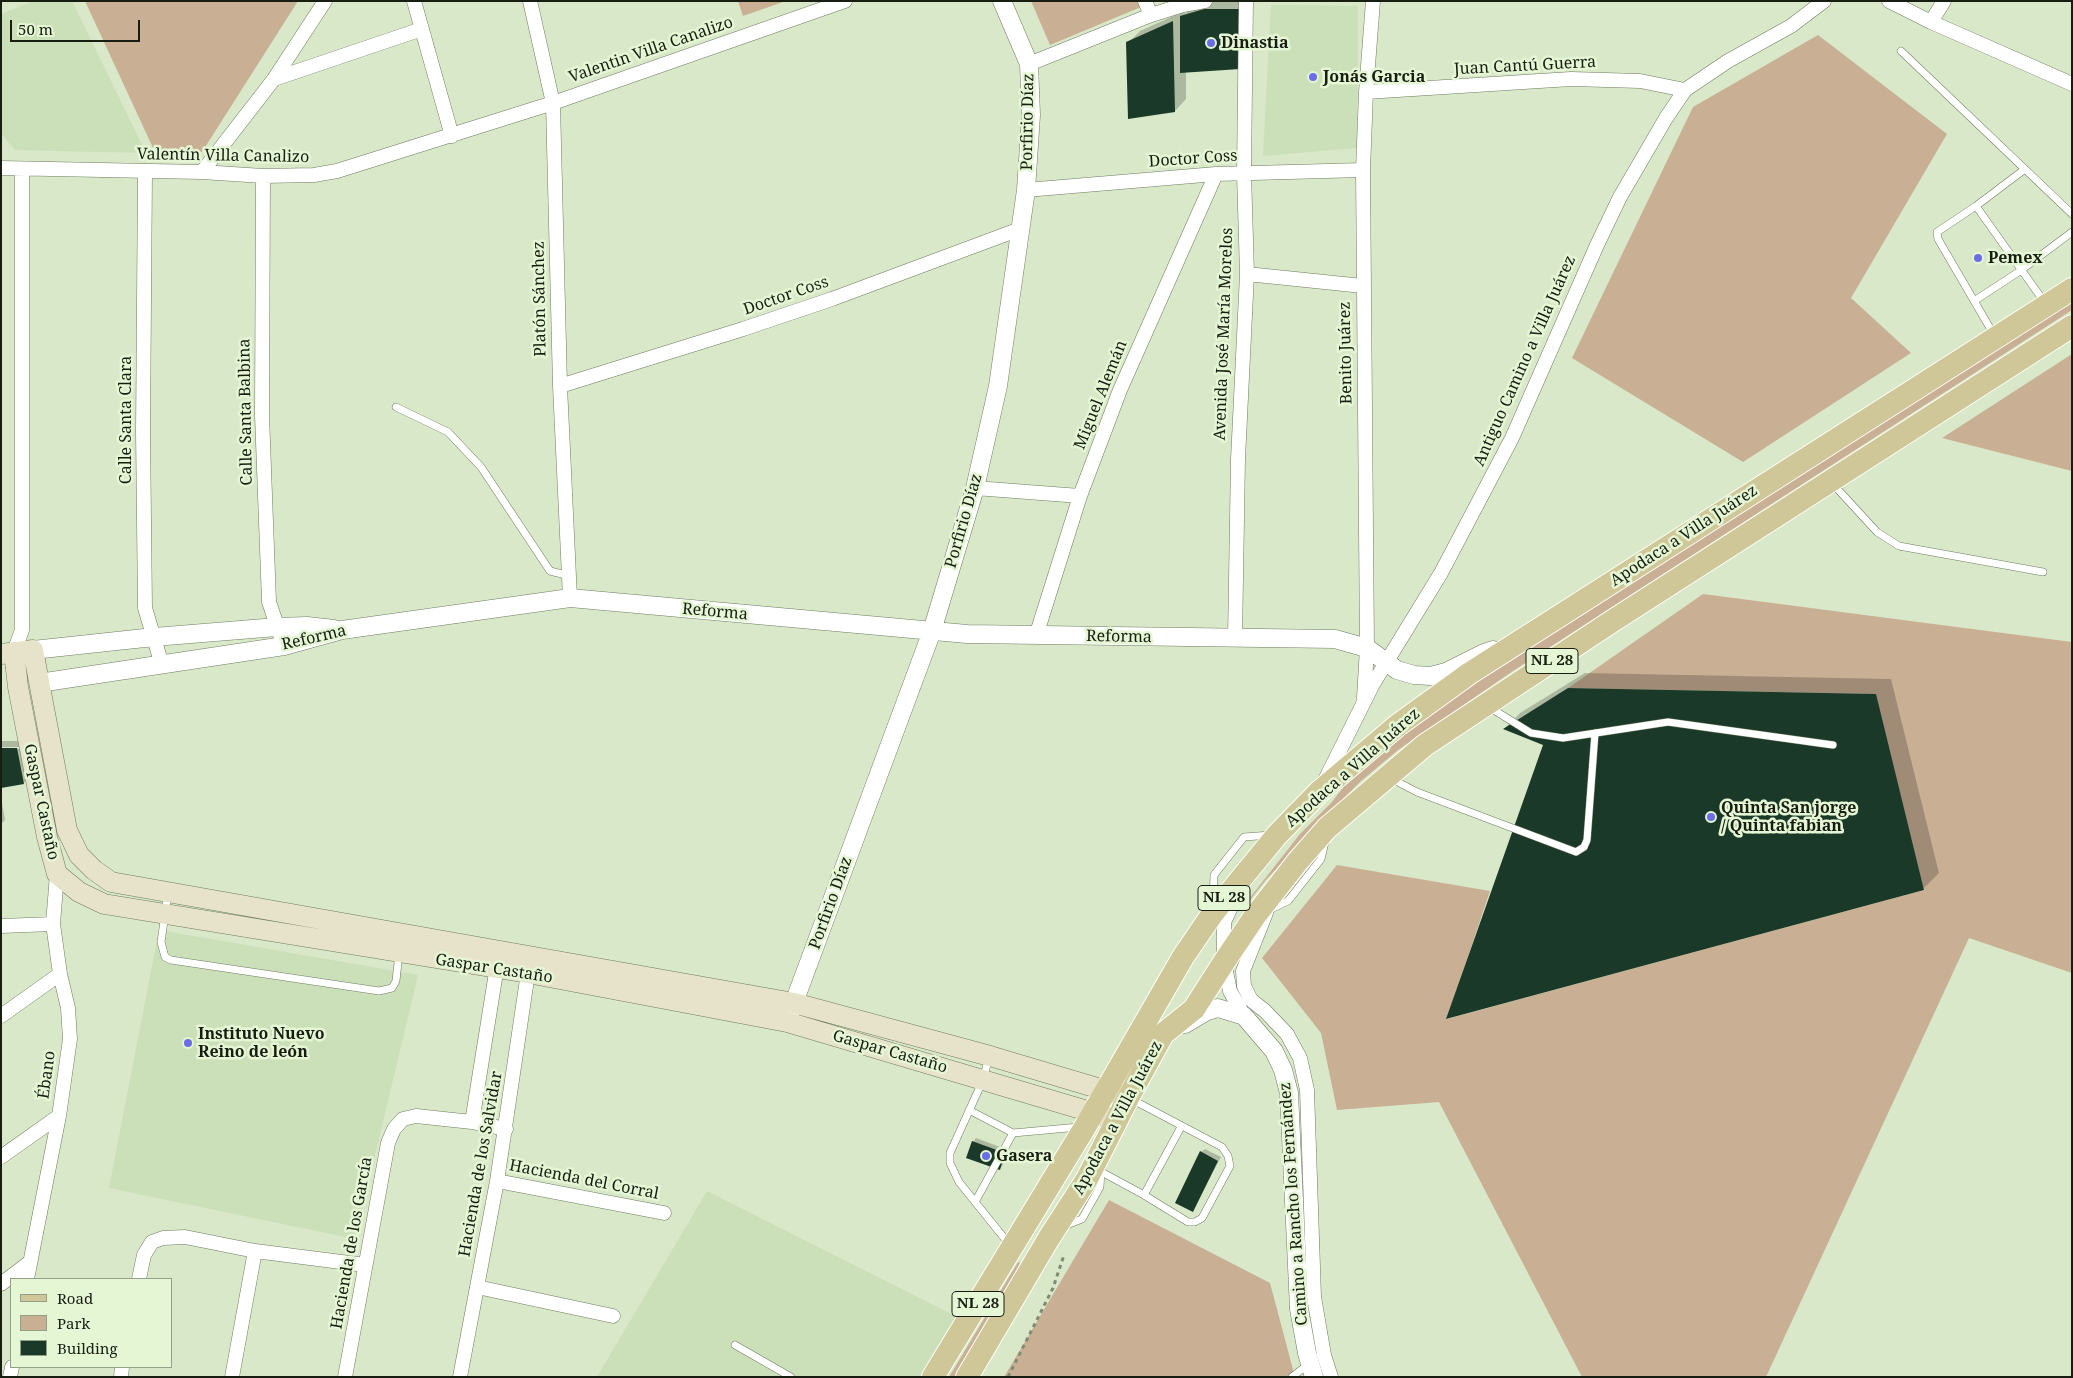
<!DOCTYPE html>
<meta charset="utf-8">
<style>
body{margin:0}
#map{position:relative;width:2073px;height:1378px;overflow:hidden;background:#d8e8c8;font-family:"Noto Serif",serif}
canvas{display:block}
.frame{position:absolute;inset:0;border:2px solid #181d12;pointer-events:none}
.legend{position:absolute;left:10px;top:1278px;width:162px;height:90px;box-sizing:border-box;background:#e5f6d5;border:1px solid #939f87;margin:0;padding:6px 9px;list-style:none;font-size:15px;color:#181d12}
.legend li{display:flex;align-items:center;gap:10px;height:25px}
.legend b{width:25px;border:1px solid #939f87}
.scale{position:absolute;left:10px;top:20px;width:130px;height:22px;box-sizing:border-box;border:2px solid #181d12;border-top:0;padding-left:6px;font-size:15px;line-height:18px;white-space:nowrap;color:#181d12;-webkit-text-stroke:4px #e5f6d5;paint-order:stroke}
</style>
<div id="map">
<canvas width="2073" height="1378"></canvas>
<div class="frame"></div>
<ul class="legend">
<li><b style="height:6px;background:#cfc797"></b>Road</li>
<li><b style="height:14px;background:#c9b094"></b>Park</li>
<li><b style="height:14px;background:#1b3929"></b>Building</li>
</ul>
<div class="scale">50 m</div>
</div>
<script>
const ctx = document.querySelector('canvas').getContext('2d');
ctx.lineJoin = 'round';
function fill(path, color) {
  ctx.fillStyle = color;
  ctx.fill(path, 'evenodd');
}
function shape(rows) {
  const path = new Path2D();
  for (const r of rows) {
    path.moveTo(r[0], r[1]);
    for (let i = 2; i < r.length; i += 2) path.lineTo(r[i], r[i + 1]);
  }
  return path;
}
function stroke(path, color, width, dash) {
  ctx.strokeStyle = color;
  ctx.lineWidth = width;
  ctx.lineCap = dash ? 'butt' : 'round';
  ctx.setLineDash(dash || []);
  ctx.stroke(path);
}
function label(font, color, halo, rows, align = 'center') {
  ctx.font = font + ' "Noto Serif",serif';
  ctx.lineWidth = 5;
  ctx.setLineDash([]);
  ctx.textBaseline = 'middle';
  ctx.strokeStyle = halo;
  ctx.fillStyle = color;
  for (const [text, x, y, turn = 0] of rows) {
    ctx.save();
    ctx.translate(x, y);
    ctx.rotate((+turn || 0) * Math.PI / 180);
    ctx.textAlign = isNaN(turn) ? turn : align;
    if (halo) ctx.strokeText(text, 0, 0);
    ctx.fillText(text, 0, 0);
    ctx.restore();
  }
}
const built = shape([
 [34,1,72,1,146,153,15,150,1,133,1,14],
 [1271,5,1358,6,1357,148,1263,156],
 [159,930,418,975,355,1239,109,1188],
 [707,1191,967,1322,929,1377,597,1377]
]);
const green = shape([
 [85,1,298,1,202,152,154,150],
 [738,1,786,1,743,16],
 [1031,1,1139,1,1141,7,1050,45],
 [1818,35,1947,134,1851,298,1911,353,1743,462,1572,358,1693,107],
 [2072,300,2072,310,1513,671,1398,750,1361,781,1335,807,1265,881,1250,900,1249,899,1300,834,1332,802,1354,773,1451,699,1645,575,1914,399],
 [2072,354,2072,471,1942,438],
 [1703,594,2072,642,2072,973,1969,938,1766,1377,1582,1377,1439,1102,1337,1110,1321,1033,1262,958,1337,865,1490,891,1447,1019,1924,890,1875,694,1568,688],
 [1109,1200,1270,1283,1295,1377,1004,1377],
 [1018,1262,1020,1263,1006,1294,963,1377,949,1377]
]);
const shadow = shape([
 [1206,1,1253,1,1186,72,1186,99,1175,111,1128,43,1140,31,1184,11,1185,14,1193,5],
 [1585,673,1891,679,1939,873,1923,889,1505,728,1520,713],
 [1,741,24,741,31,775,24,783,1,749,23,749,23,747,1,747],
 [1,797,5,820,1,824],
 [976,1138,1008,1150,1003,1165,999,1169,973,1142],
 [1205,1149,1221,1157,1193,1210,1201,1152]
]);
const building = shape([
 [1204,9,1242,9,1240,69,1180,73,1180,16],
 [1173,21,1175,112,1128,119,1126,42],
 [1568,688,1876,694,1924,890,1446,1019,1543,745,1503,729],
 [1,748,17,748,24,784,1,788],
 [972,1141,1005,1153,1000,1170,966,1158],
 [1200,1151,1218,1161,1193,1212,1175,1203]
]);
const path = shape([
 [1008,1377,1053,1288,1064,1255]
]);
const service = shape([
 [1901,51,2072,214],
 [1976,206,2025,169],
 [1974,301,2020,271,2072,232],
 [1994,335,1938,239,1937,232,1976,206,2045,303],
 [396,407,448,432,481,467,550,571,570,576],
 [1832,483,1877,532,1899,546,2043,572],
 [1489,707,1531,733,1563,738,1668,722,1833,745],
 [1390,778,1417,792,1576,852,1584,847,1587,840,1595,733],
 [168,893,161,942,165,957,171,960,379,991,392,988,396,981,399,953],
 [1213,903,1214,875,1244,837,1271,835],
 [1269,910,1288,901,1321,859,1325,842],
 [989,1057,983,1080,950,1153,950,1163,959,1182,1009,1244],
 [969,1110,1013,1133],
 [1096,1169,1144,1195,1188,1222,1195,1222,1202,1218,1230,1166,1228,1156,1222,1147,1131,1099],
 [1144,1195,1181,1127],
 [975,1202,1013,1133,1079,1127],
 [1064,1226,1082,1219,1100,1187,1101,1169],
 [735,1345,791,1377],
 [1292,1377,1310,1363]
]);
const minor = shape([
 [414,1,452,136],
 [530,1,553,103,560,386,570,598],
 [1145,1,1151,15],
 [1889,1,1931,22,2072,84],
 [1931,22,1944,1],
 [1029,64,1151,15,1183,5,1205,1],
 [274,79,422,29],
 [1366,92,1571,79,1640,81,1685,90],
 [1,168,202,172,263,176,314,175,337,171,553,103,845,1],
 [145,172,143,432,145,608,162,665],
 [202,172,274,79,325,1],
 [263,176,262,415,269,602,284,646],
 [1026,190,1216,174,1363,170],
 [1247,274,1363,286],
 [560,386,743,329,832,299,1020,229],
 [975,488,1080,496],
 [1036,636,1080,496,1120,390,1216,174],
 [1235,638,1238,459,1247,274,1244,173,1246,1],
 [14,652,22,630,22,169],
 [1364,698,1367,648,1363,170,1366,92,1373,1],
 [1324,782,1373,684,1441,573,1512,438,1597,245,1620,197,1666,118,1685,90,1728,61,1791,26,1824,1],
 [1236,896,1224,922,1224,962,1230,991,1244,1016],
 [1266,913,1243,971,1244,986,1251,1000,1265,1011,1287,1034,1300,1058,1307,1090,1314,1297,1324,1355,1331,1377],
 [1,926,53,924],
 [1,1016,60,974],
 [472,1122,498,960],
 [1,1157,59,1116],
 [497,1181,664,1213],
 [27,1279,59,1116,70,1039,68,1008,60,974,53,924,57,874],
 [139,1279,144,1255,152,1242,163,1238,185,1237,255,1251,365,1265],
 [1,1284,30,1262],
 [477,1287,613,1316],
 [10,1377,12,1367],
 [121,1377,122,1367],
 [232,1377,255,1251],
 [345,1377,388,1143,394,1129,403,1119,416,1116,472,1122,506,1129],
 [460,1377,497,1181,529,966]
]);
const tertiary = shape([
 [33,650,154,637,277,627,307,626,334,629],
 [39,683,284,646,342,630,570,598,967,634,1335,639,1367,648,1397,670,1414,675,1431,676,1446,672,1484,653,1493,650],
 [789,1016,932,631,975,488,998,386,1026,190,1031,115,1029,64,1002,1],
 [1185,1024,1207,1011,1218,1008,1244,1016,1274,1051,1283,1070,1289,1093,1299,1309,1307,1353,1314,1377]
]);
const secondary = shape([
 [14,652,18,687,47,837,57,874,79,892,104,904,528,973,787,1022,1118,1120],
 [1,654,33,650,67,830,79,855,94,870,111,882,794,1003,990,1056,1121,1095]
]);
const primary = shape([
 [933,1377,1085,1127,1183,957,1213,913,1277,835,1319,792,1398,725,1470,673,2072,289],
 [967,1377,1049,1238,1087,1179,1128,1098,1163,1034,1194,1009,1224,962,1255,916,1298,861,1327,828,1425,745,1614,620,2072,326]
]);
const markers = [
 [1211,43,5,"#6a6de7"],
 [1313,77,5,"#6a6de7"],
 [1978,258,5,"#6a6de7"],
 [1711,817,5,"#6a6de7"],
 [188,1043,5,"#6a6de7"],
 [986,1156,5,"#6a6de7"]
];
const shields = [
 [1552,661,52],
 [1224,898,52],
 [978,1304,52]
];
const shieldNames = [
 ["NL 28",1552,661],
 ["NL 28",1224,898],
 ["NL 28",978,1304]
];
const poiNames = [
 ["Dinastia",1221,43],
 ["Jonás Garcia",1323,77],
 ["Pemex",1988,258],
 ["Quinta San jorge",1721,808],
 ["/ Quinta fabian",1721,826],
 ["Instituto Nuevo",198,1034],
 ["Reino de león",198,1052],
 ["Gasera",996,1156]
];
const streetNames = [
 ["Valentin Villa Canalizo",651,50,-19],
 ["Juan Cantú Guerra",1525,66,-3],
 ["Porfirio Díaz",1028,122,-89],
 ["Valentín Villa Canalizo",223,156,1],
 ["Doctor Coss",1193,159,-4],
 ["Doctor Coss",786,296,-19],
 ["Platón Sánchez",540,299,-91],
 ["Avenida José María Morelos",1224,334,-88],
 ["Benito Juárez",1346,353,-91],
 ["Antiguo Camino a Villa Juárez",1525,361,-66],
 ["Miguel Alemán",1101,395,-68],
 ["Calle Santa Balbina",246,412,-91],
 ["Calle Santa Clara",126,420,-90],
 ["Porfirio Díaz",964,521,-74],
 ["Apodaca a Villa Juárez",1684,536,-33],
 ["Reforma",715,612,5],
 ["Reforma",1119,637,1],
 ["Reforma",314,638,-13],
 ["Apodaca a Villa Juárez",1353,768,-41],
 ["Gaspar Castaño",41,802,78],
 ["Porfirio Díaz",831,903,-70],
 ["Gaspar Castaño",494,969,9],
 ["Gaspar Castaño",890,1052,16],
 ["Ébano",47,1075,-82],
 ["Apodaca a Villa Juárez",1118,1118,-62],
 ["Hacienda de los Salvidar",481,1164,-80],
 ["Hacienda del Corral",584,1180,11],
 ["Camino a Rancho los Fernández",1294,1204,-94],
 ["Hacienda de los García",352,1243,-80]
];
fill(built, '#cbdfb9');
fill(green, '#c9b094');
fill(shadow, '#0003');
fill(building, '#1b3929');
stroke(service, '#6e7c5f', 8);
stroke(minor, '#6e7c5f', 15);
stroke(tertiary, '#6e7c5f', 19);
stroke(secondary, '#6e7c5f', 21);
stroke(primary, '#fff', 24);
stroke(path, '#808b74', 3, [4, 4]);
stroke(service, '#fff', 7);
stroke(minor, '#fff', 14);
stroke(tertiary, '#fff', 18);
stroke(secondary, '#e7e3cb', 20);
stroke(primary, '#cfc797', 22);
for (const [x, y, r, color] of markers) {
  const dot = new Path2D();
  dot.arc(x, y, r, 0, 2 * Math.PI);
  ctx.fillStyle = color;
  ctx.fill(dot);
  stroke(dot, '#e5f6d5', 2);
}
for (const [x, y, w] of shields) {
  const box = new Path2D();
  box.roundRect(x - w / 2, y - 12.5, w, 25, 4);
  ctx.fillStyle = '#e5f6d5';
  ctx.fill(box);
  stroke(box, '#181d12', 1);
}
label('bold 15px', '#181d12', null, shieldNames);
label('bold 16px', '#181d12', '#e5f6d5', poiNames, 'left');
label('16px', '#181d12', '#e5f6d5', streetNames);
</script>
